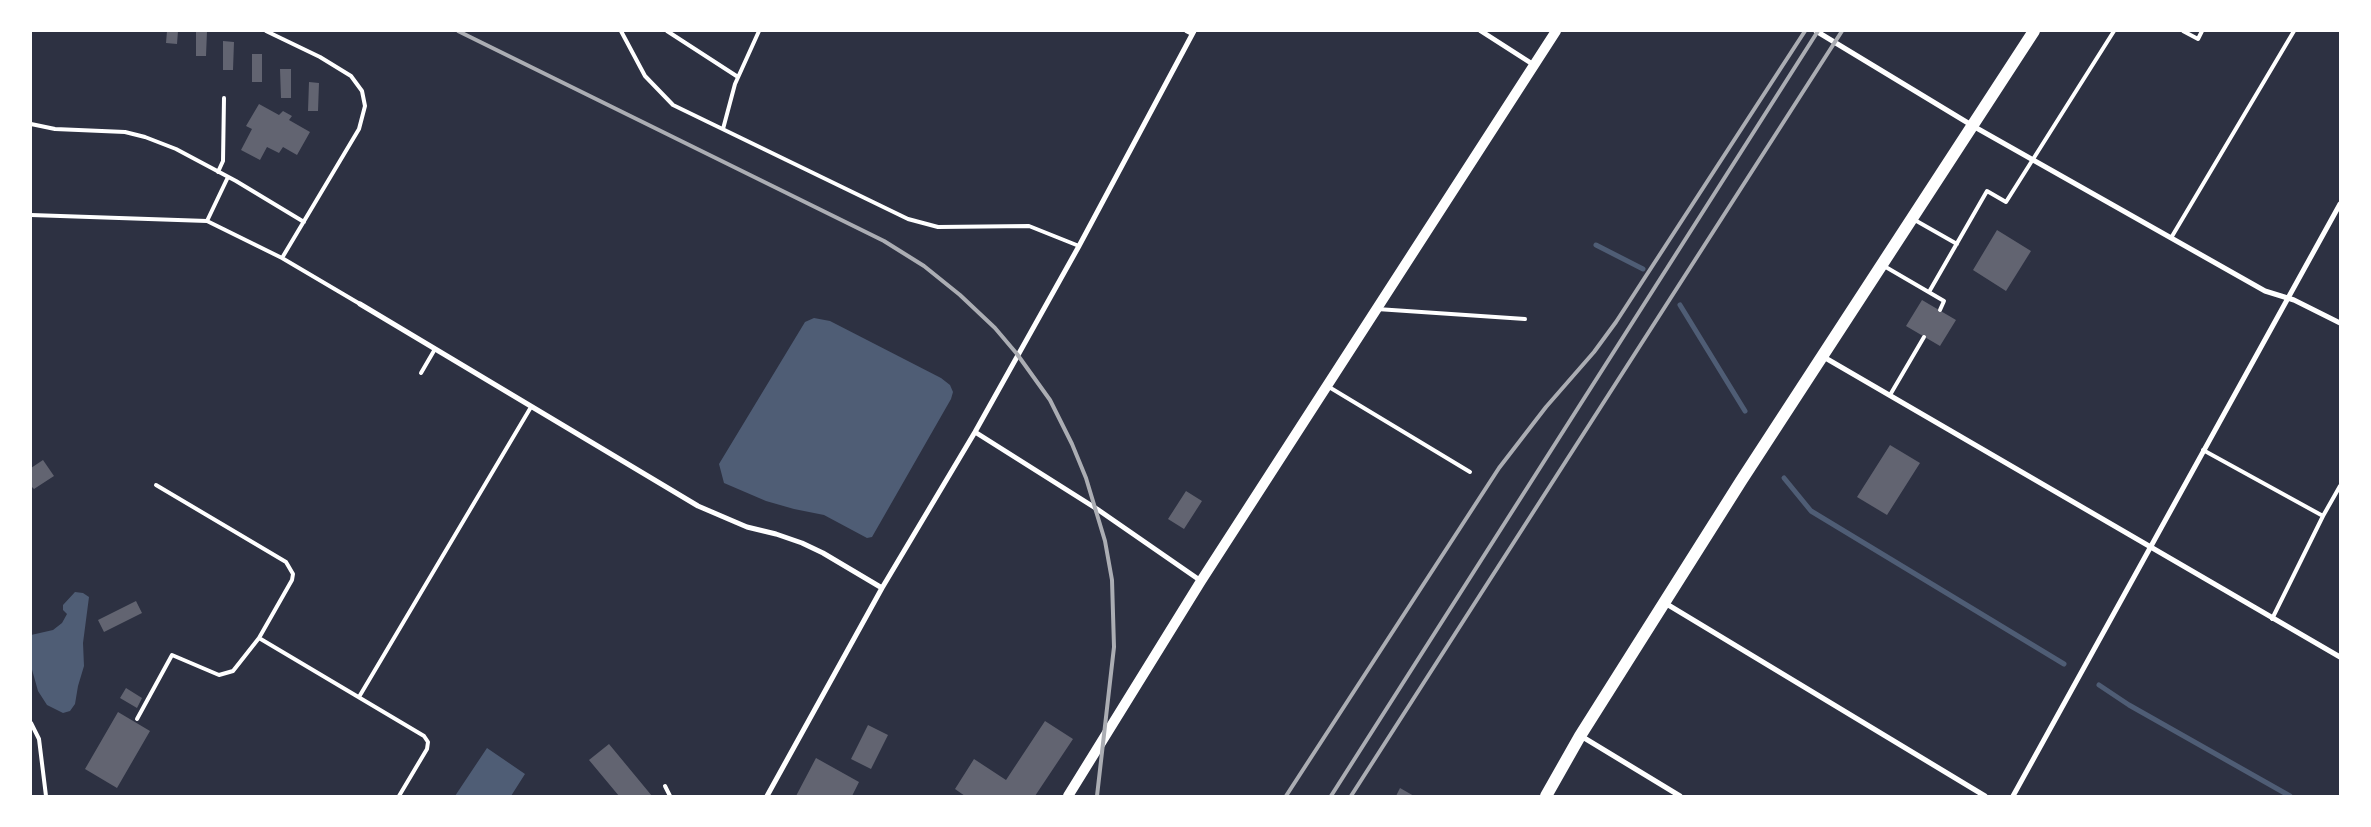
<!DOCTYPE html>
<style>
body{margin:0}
#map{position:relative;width:2371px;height:827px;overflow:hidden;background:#2d3142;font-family:"Noto Sans",sans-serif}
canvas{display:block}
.frame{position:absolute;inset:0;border:32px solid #fff;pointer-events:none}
</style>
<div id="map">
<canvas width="2371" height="827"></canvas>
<div class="frame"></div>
</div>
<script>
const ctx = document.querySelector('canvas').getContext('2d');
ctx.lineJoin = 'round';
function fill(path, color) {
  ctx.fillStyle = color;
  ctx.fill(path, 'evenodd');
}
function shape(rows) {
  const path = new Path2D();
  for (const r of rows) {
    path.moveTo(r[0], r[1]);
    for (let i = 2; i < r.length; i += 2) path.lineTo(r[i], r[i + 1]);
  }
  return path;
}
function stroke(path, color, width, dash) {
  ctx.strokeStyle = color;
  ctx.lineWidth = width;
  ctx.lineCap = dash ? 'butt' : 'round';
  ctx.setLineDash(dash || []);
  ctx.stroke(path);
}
const water = shape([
 [814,318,830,321,941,378,950,385,953,392,951,399,872,537,867,538,824,515,794,509,766,501,724,483,719,464,805,322],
 [75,592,83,593,89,597,83,643,84,666,78,686,75,704,70,711,63,713,47,705,38,691,31,666,31,635,53,630,62,623,67,614,63,610,63,605],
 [487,748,525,774,511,796,455,796]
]);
const stream = shape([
 [1596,245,1643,269],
 [1680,305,1745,411],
 [1784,478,1811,511,2064,664],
 [2099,685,2129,705,2290,796]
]);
const building = shape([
 [167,31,178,31,177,44,166,43],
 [196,31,207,31,206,56,196,56],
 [223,41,234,42,233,70,223,70],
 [252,54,262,54,262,82,252,82],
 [280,69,291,69,291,98,281,98],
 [309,82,319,83,318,111,308,111],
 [259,104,279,115,283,111,292,116,289,120,310,132,297,155,283,147,279,153,267,147,260,160,241,150,252,129,246,126],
 [1997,230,2031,251,2006,291,1973,270],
 [1922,300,1956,320,1940,346,1906,326],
 [1890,445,1920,463,1887,515,1857,497],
 [43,460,54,476,34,489,31,486,31,468],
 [1186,491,1202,501,1184,529,1168,519],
 [136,601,142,613,104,632,98,620],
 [126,688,142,698,137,708,120,698],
 [118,712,150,731,117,788,85,769],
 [1045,721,1073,739,1035,796,965,796,955,789,974,759,1006,780],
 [868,725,888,735,871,769,851,759],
 [609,744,652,796,619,796,589,760],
 [816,758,859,782,852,796,796,796],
 [1400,788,1414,796,1396,796]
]);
const service = shape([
 [266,31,320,57,351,76,362,91,365,106,359,129,282,258],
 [621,31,645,76,673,105,908,219,938,227,1029,226,1079,246],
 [667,31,738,77],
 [1186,31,1192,34],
 [2183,31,2198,39,2202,31],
 [31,124,55,129,125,132,145,137,176,149,236,181,304,222],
 [723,129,735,84,759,31],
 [218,172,223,161,224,98],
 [31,215,207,221,282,258,360,304],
 [1913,219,1957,244],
 [207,221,228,177],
 [2171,238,2294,31],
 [1884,266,1944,301,1940,310],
 [1929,292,1987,191,2006,202,2114,31],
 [1377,309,1525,319],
 [421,373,435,349],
 [1329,387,1470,472],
 [1890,395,1924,337],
 [2203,450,2323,516],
 [2272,619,2323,516,2340,486],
 [259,638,424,736,428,742,427,749,399,796],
 [359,697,531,407],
 [137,719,172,655,219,675,233,671,259,638,292,580,293,574,286,562,156,485],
 [31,723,39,739,46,796],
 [665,786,670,796]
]);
const minor = shape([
 [1481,31,1534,65],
 [1816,31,1973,126,2265,291,2294,300,2340,323],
 [360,304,698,506,747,527,776,534,802,543,823,553,882,588],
 [1822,356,2340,657],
 [975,432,1097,509,1201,581],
 [1665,603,1985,796],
 [1581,736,1680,796],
 [767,796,882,588,975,432,1079,246,1194,31],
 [2013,796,2340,204]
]);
const secondary = shape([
 [1068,796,1201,581,1556,31]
]);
const primary = shape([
 [1546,796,1580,736,1741,481,2034,31]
]);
const rail = shape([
 [458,31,884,241,924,266,960,295,995,328,1017,354,1050,400,1072,444,1086,478,1105,541,1112,580,1114,647,1097,796],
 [1286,796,1499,468,1546,407,1594,352,1616,322,1805,31],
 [1331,796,1818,31],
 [1351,796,1842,31]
]);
fill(water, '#4f5d75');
stroke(stream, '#4f5d75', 5);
fill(building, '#626471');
stroke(service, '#fff', 4);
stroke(minor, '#fff', 5);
stroke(secondary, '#fff', 10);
stroke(primary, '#fff', 12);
stroke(rail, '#abadb3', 4);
</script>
